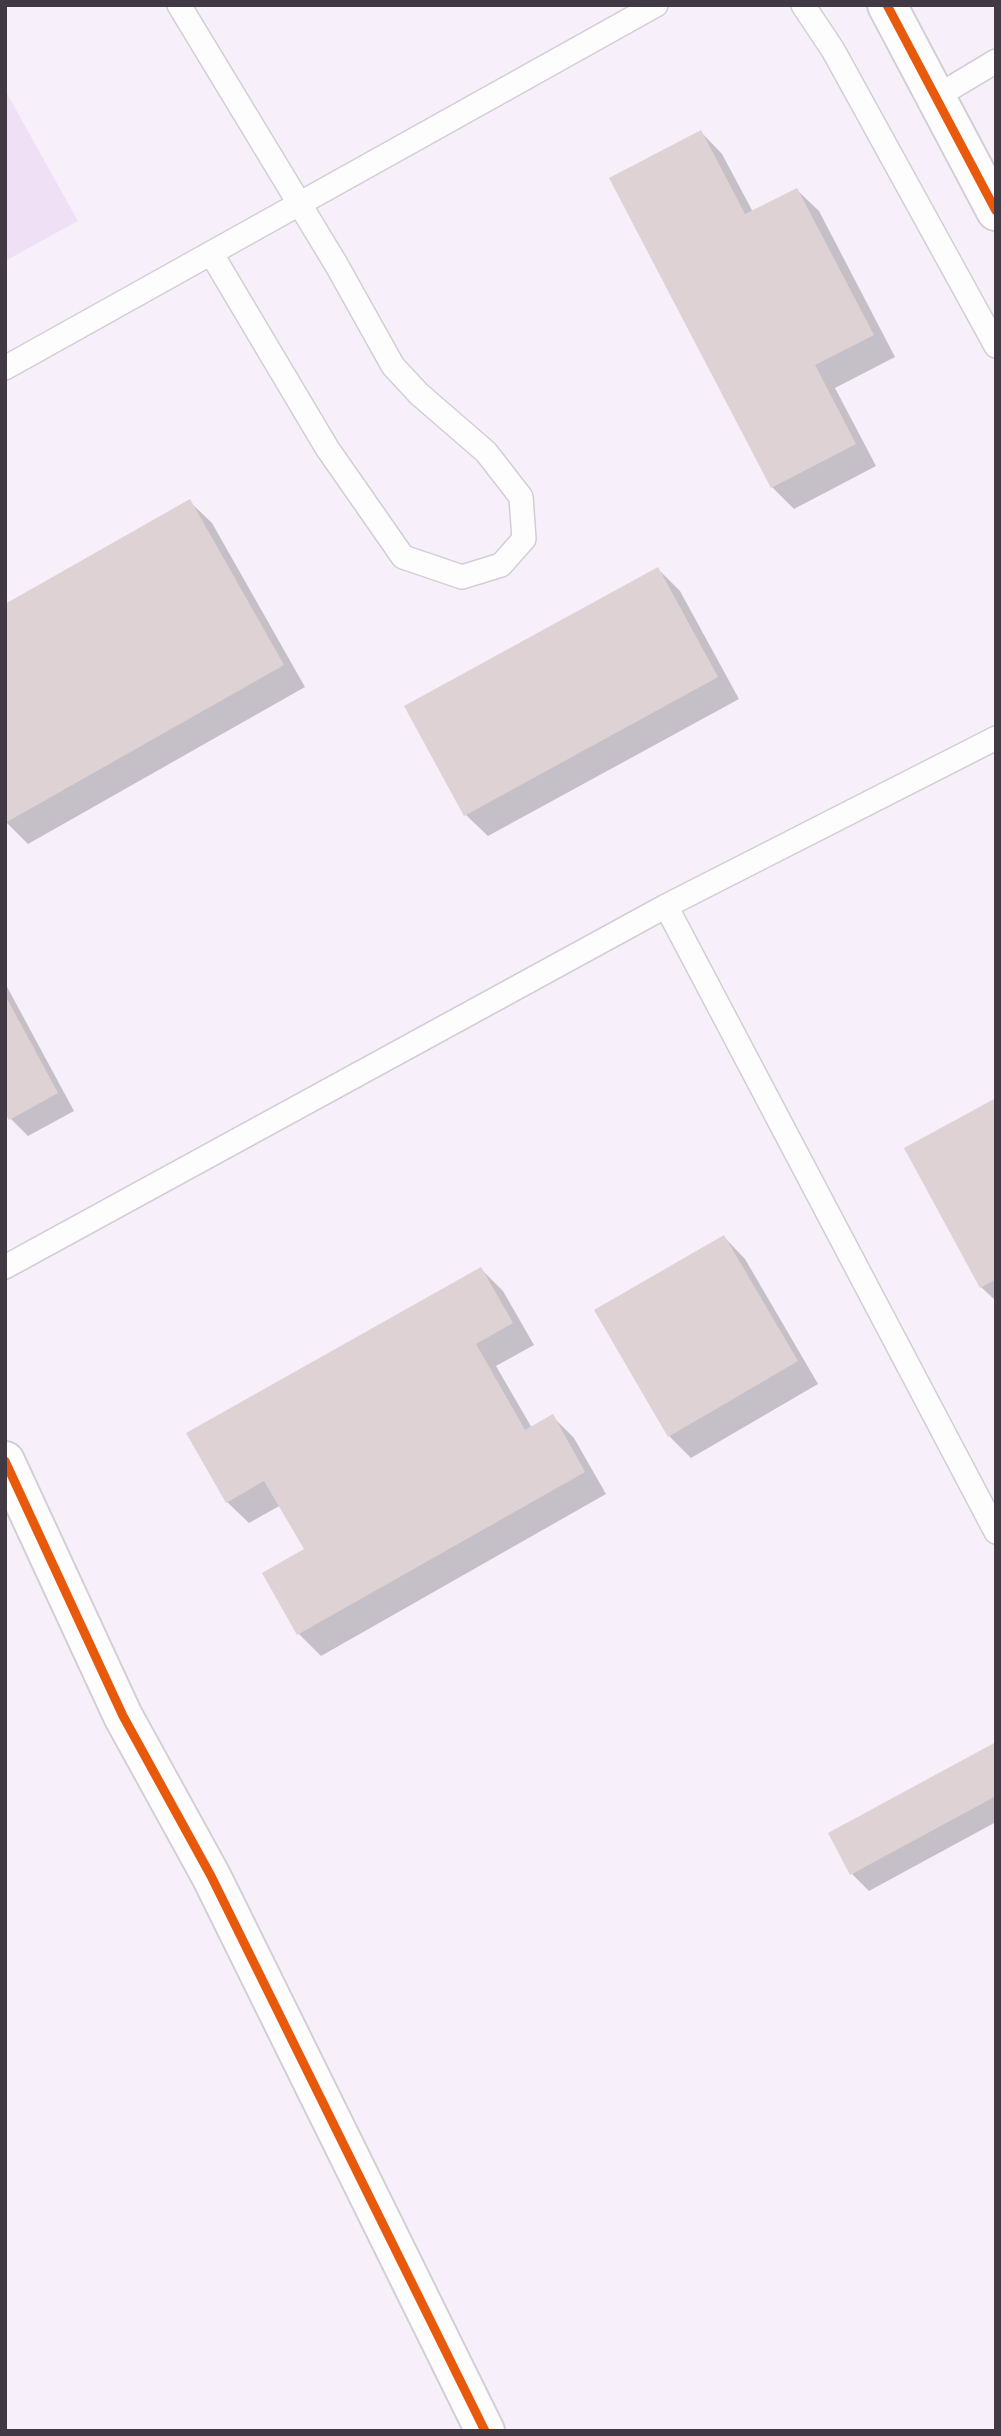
<!DOCTYPE html>
<style>
body{margin:0}
#map{position:relative;width:1001px;height:2436px;overflow:hidden;background:#f7f0fa;font-family:Commissioner,sans-serif}
canvas{display:block}
.frame{position:absolute;inset:0;border:7px solid #413944;pointer-events:none}
</style>
<div id="map">
<canvas width="1001" height="2436"></canvas>
<div class="frame"></div>
</div>
<script>
const ctx = document.querySelector('canvas').getContext('2d');
ctx.lineJoin = 'round';
function fill(path, color) {
  ctx.fillStyle = color;
  ctx.fill(path, 'evenodd');
}
function shape(rows) {
  const path = new Path2D();
  for (const r of rows) {
    path.moveTo(r[0], r[1]);
    for (let i = 2; i < r.length; i += 2) path.lineTo(r[i], r[i + 1]);
  }
  return path;
}
function stroke(path, color, width, dash) {
  ctx.strokeStyle = color;
  ctx.lineWidth = width;
  ctx.lineCap = dash ? 'butt' : 'round';
  ctx.setLineDash(dash || []);
  ctx.stroke(path);
}
const green = shape([
 [5,90,78,221,5,261]
]);
const shadow = shape([
 [701,132,722,154,753,212,797,190,819,211,895,357,835,388,876,466,794,509,772,487],
 [190,502,212,523,305,687,28,844,6,822],
 [658,569,680,591,739,699,488,836,466,815],
 [5,983,74,1111,28,1136,10,1118,5,1109],
 [996,1100,996,1301,981,1287],
 [724,1237,745,1259,818,1384,691,1458,669,1436],
 [481,1269,503,1291,534,1345,496,1366,532,1428,552,1416,574,1438,606,1494,321,1656,299,1634,264,1574,306,1550,281,1505,249,1523,227,1502],
 [996,1744,996,1822,869,1891,852,1874]
]);
const building = shape([
 [701,130,745,214,797,188,874,335,815,365,856,444,771,488,609,178],
 [190,499,284,665,5,823,5,604],
 [658,567,718,677,464,816,404,706],
 [5,995,58,1093,9,1120,5,1113],
 [996,1098,996,1279,980,1288,904,1148],
 [724,1235,798,1361,668,1437,594,1310],
 [481,1267,513,1323,476,1344,525,1430,553,1414,585,1472,297,1635,262,1573,304,1549,264,1481,226,1503,186,1433],
 [996,1742,996,1796,850,1875,828,1833]
]);
const service = shape([
 [179,5,336,264,393,366,419,394,486,452,521,497,524,539,501,565,462,577,403,557,327,448,211,253],
 [803,5,833,50,996,346],
 [936,97,996,61],
 [5,368,656,5],
 [666,906,996,1532],
 [5,1267,666,906,996,738]
]);
const minor = shape([
 [887,5,996,211],
 [5,1461,123,1716,211,1876,485,2431]
]);
const cycleway = shape([
 [887,5,996,211],
 [5,1461,123,1716,211,1876,485,2431]
]);
fill(green, '#efe0f5');
fill(shadow, '#0003');
fill(building, '#ded2d4');
stroke(service, '#d4cdd6', 26);
stroke(minor, '#d4cdd6', 42);
stroke(service, '#fefdfe', 23);
stroke(minor, '#fefdfe', 38);
stroke(cycleway, '#e8590c', 9);
</script>
